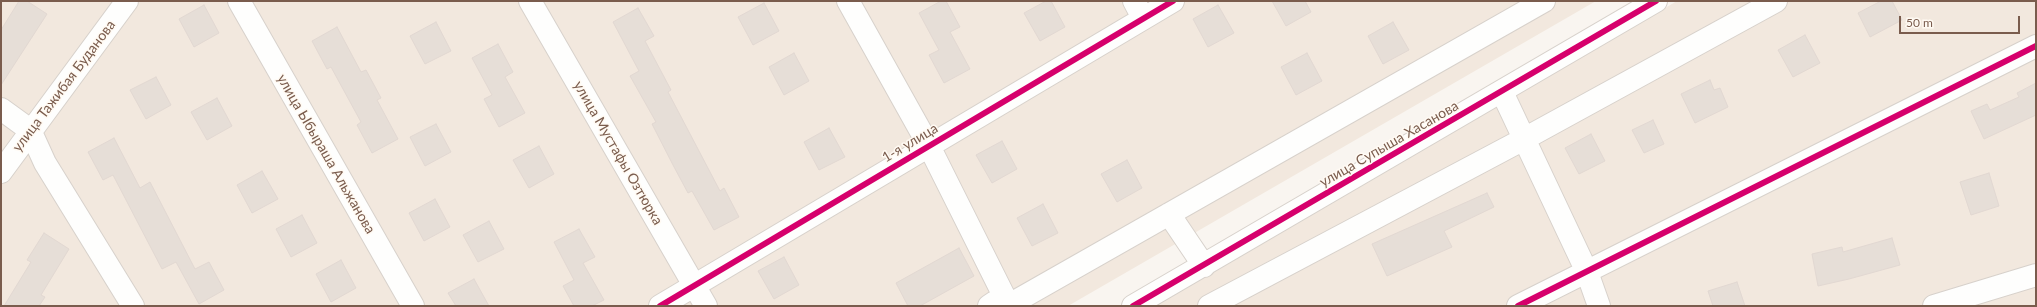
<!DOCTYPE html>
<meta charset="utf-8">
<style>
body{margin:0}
#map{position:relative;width:2037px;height:307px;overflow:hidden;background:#f9f5f0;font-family:Lato,sans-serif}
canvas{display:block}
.frame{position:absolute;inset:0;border:2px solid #7a5c4d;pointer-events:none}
.scale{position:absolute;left:1899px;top:16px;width:121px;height:18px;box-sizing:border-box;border:2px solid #7a5c4d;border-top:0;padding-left:5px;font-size:12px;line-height:14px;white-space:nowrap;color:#7a5c4d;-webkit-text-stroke:3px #fffaf3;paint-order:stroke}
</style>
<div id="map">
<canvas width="2037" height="307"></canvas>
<div class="frame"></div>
<div class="scale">50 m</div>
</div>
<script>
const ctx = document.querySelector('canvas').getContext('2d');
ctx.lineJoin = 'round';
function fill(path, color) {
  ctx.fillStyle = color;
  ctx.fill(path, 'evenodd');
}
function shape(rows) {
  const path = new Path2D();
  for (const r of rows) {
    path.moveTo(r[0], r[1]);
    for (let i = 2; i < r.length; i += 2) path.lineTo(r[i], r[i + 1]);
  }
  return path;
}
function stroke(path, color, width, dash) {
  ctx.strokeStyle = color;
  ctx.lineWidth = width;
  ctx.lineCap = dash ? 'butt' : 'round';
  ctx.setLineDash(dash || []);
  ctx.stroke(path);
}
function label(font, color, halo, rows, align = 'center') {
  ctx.font = font + ' Lato,sans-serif';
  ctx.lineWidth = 3;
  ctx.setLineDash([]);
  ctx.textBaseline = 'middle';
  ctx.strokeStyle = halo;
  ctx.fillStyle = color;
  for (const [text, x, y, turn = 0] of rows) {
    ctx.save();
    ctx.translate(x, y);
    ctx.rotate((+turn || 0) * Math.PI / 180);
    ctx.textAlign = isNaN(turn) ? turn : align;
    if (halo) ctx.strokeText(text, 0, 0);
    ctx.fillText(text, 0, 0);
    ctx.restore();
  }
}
const residential = shape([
 [1,1,1596,1,1068,306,1,306],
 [1677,1,2036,1,2036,306,1155,306]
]);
const building = shape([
 [19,1,27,1,47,14,1,85,1,30,19,1],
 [941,1,946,1,960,27,950,32,970,69,944,83,929,55,939,50,919,13,941,1],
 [1046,1,1051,1,1065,27,1040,41,1024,13,1046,1],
 [1272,1,1305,1,1311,12,1286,26,1272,1],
 [1881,1,1892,1,1902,20,1870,37,1858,13,1881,1],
 [764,3,779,31,753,45,738,17,764,3],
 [204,5,219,33,194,47,179,19,204,5],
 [1218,5,1234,33,1208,47,1193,19,1218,5],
 [638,8,654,36,645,41,671,90,668,92,720,191,724,188,739,217,714,230,692,191,688,193,673,165,652,124,656,122,630,76,639,71,613,22,638,8],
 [436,22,451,51,425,64,410,36,436,22],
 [1393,22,1409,50,1383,64,1368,36,1393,22],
 [337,27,361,72,366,70,381,98,377,100,398,139,372,153,357,125,361,122,331,67,327,69,312,41,337,27],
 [1805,35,1820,63,1793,77,1778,50,1805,35],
 [498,44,513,72,505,77,525,113,499,127,484,99,492,95,472,58,498,44],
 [794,53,809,81,784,95,769,67,794,53],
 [1307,53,1322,81,1296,95,1281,67,1307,53],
 [156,77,171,105,146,119,130,90,156,77],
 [1710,80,1714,90,1720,88,1728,107,1695,123,1681,94,1710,80],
 [2036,83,2036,115,1984,139,1971,111,1987,104,1990,110,2019,97,2017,93,2036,83],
 [217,98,232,126,207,140,191,112,217,98],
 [1653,120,1664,144,1644,153,1632,130,1653,120],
 [436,124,451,152,425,166,410,137,436,124],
 [829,128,845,157,819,170,804,142,829,128],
 [1591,134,1605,161,1579,174,1565,148,1591,134],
 [114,138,140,188,150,182,195,269,209,262,224,290,199,304,176,262,162,269,113,175,103,180,88,152,114,138],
 [1002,141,1017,169,992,183,976,155,1002,141],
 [539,146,554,174,529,188,513,160,539,146],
 [1127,160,1142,188,1117,202,1101,174,1127,160],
 [262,171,278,199,252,213,237,185,262,171],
 [1989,173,1999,206,1971,215,1960,182,1989,173],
 [1487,193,1494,207,1444,231,1452,247,1387,276,1372,244,1487,193],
 [435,199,450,227,424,241,409,213,435,199],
 [1043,204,1058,233,1032,246,1017,218,1043,204],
 [302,215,317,243,291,257,276,229,302,215],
 [489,221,504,249,478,262,463,235,489,221],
 [579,229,595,257,583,263,604,300,592,306,574,306,563,286,574,280,554,242,579,229],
 [44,233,69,249,41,295,45,297,39,306,4,306,31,262,27,260,44,233],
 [1892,238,1900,265,1849,279,1818,286,1812,254,1842,247,1843,252,1892,238],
 [959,248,974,276,920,306,908,306,896,283,959,248],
 [784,257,799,285,774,299,758,271,784,257],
 [341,260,356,288,331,302,316,274,341,260],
 [474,279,489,306,456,306,448,293,474,279],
 [1737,282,1745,306,1713,306,1708,291,1737,282]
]);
const minor = shape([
 [239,1,413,306],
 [530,1,706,306],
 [848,1,929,146,1009,306],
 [1134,1,1143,18],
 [1502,92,1587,272,1599,306],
 [1,109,30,130,45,163,133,306],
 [1,172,127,1],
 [1169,214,1204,266],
 [660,306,1173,1],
 [989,306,995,302,1009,305,1544,1],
 [1133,306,1656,1],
 [1209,306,1524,139,1776,1],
 [1518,306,2036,46],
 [1934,306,2036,275]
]);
const cycleway = shape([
 [660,306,1173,1],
 [1133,306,1656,1],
 [1518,306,2036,46]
]);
const streetNames = [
 ["улица Тажибая Буданова",64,86,-53],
 ["1-я улица",910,143,-31],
 ["улица Супыша Хасанова",1389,144,-30],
 ["улица Мустафы Озтюрка",618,153,60],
 ["улица Ыбыраша Альжанова",326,154,60]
];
fill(residential, '#f2e8de');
fill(building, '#e6ded7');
stroke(building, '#e2d8d2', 1);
stroke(minor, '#d7d1cb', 24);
stroke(minor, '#fefefd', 22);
stroke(cycleway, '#d6006c', 6);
label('14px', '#7a5c4d', '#fffaf3', streetNames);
</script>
